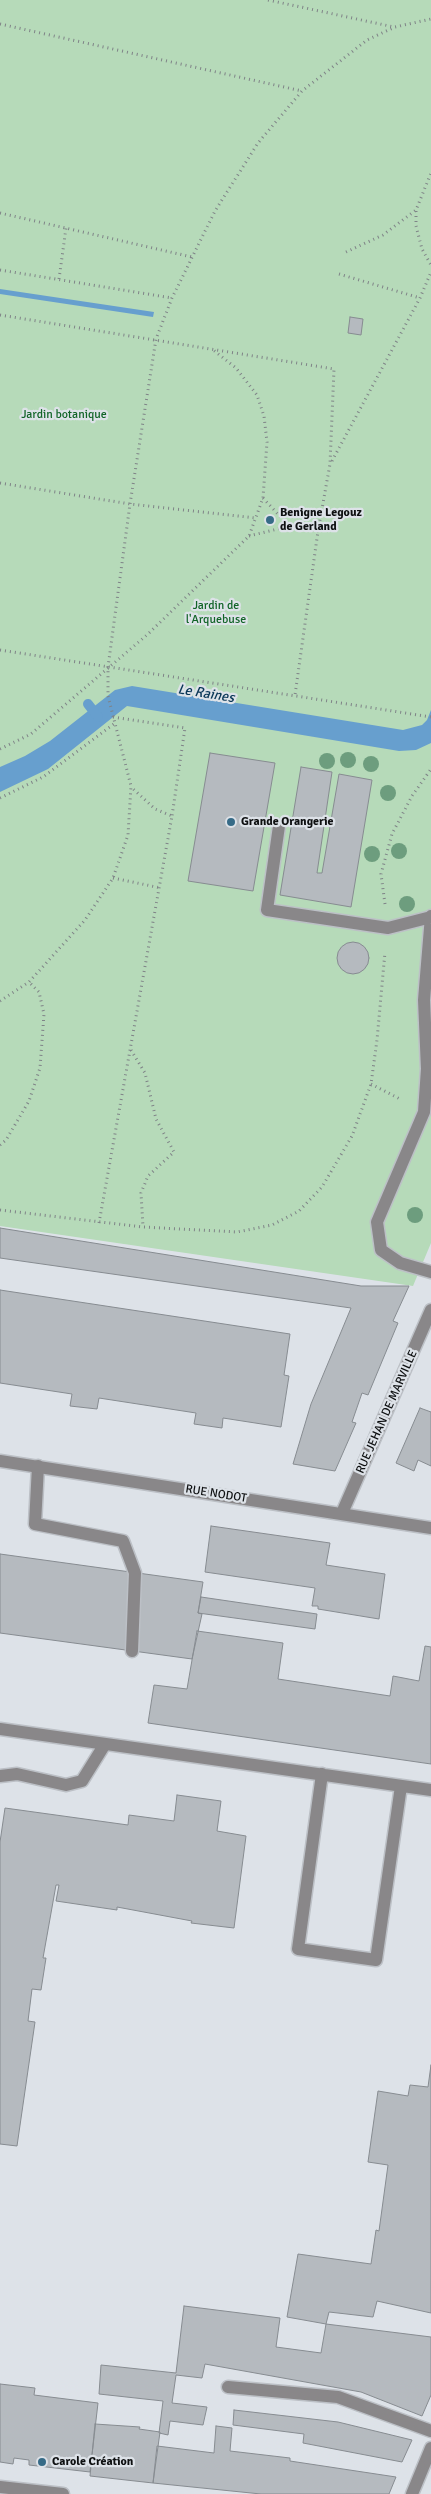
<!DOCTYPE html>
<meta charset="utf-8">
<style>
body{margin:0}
canvas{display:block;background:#dde2e8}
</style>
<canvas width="431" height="2494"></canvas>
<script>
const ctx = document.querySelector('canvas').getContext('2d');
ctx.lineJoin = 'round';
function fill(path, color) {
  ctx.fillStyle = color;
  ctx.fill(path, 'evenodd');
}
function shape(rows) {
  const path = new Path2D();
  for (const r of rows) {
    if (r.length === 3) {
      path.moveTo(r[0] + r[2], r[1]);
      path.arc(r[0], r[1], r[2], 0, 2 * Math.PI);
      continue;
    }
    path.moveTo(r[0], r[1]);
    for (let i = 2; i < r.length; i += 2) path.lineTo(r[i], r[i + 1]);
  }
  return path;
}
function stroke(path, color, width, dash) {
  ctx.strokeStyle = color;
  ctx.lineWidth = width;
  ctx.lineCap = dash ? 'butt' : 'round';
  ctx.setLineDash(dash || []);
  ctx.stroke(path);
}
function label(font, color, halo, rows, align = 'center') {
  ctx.font = font + ' Signika,sans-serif';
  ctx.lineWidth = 4.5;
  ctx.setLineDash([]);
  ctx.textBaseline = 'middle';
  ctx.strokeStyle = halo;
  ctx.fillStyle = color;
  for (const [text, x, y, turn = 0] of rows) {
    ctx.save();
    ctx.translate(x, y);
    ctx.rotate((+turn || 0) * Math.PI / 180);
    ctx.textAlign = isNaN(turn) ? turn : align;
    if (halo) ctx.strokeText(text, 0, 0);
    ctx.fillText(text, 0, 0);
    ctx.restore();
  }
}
const green = shape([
 [0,0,431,0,431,1243,413,1286,0,1226]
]);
const water = shape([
 [0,289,154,312,153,317,0,294],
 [132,686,403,730,422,725,427,720,431,710,431,743,416,750,399,751,127,706,48,769,0,792,0,767,25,756,50,741,115,690]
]);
const stream = shape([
 [88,704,98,717]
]);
const building = shape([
 [350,317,363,319,361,335,348,333,350,317],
 [210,753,275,763,253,891,188,881,210,753],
 [301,767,332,772,317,873,322,873,339,774,372,780,351,907,280,895,301,767],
 [353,958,16],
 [0,1228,361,1286,409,1286,393,1321,398,1323,368,1395,362,1393,352,1422,356,1423,335,1471,293,1464,311,1404,351,1308,0,1258,0,1228],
 [0,1290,290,1334,284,1375,289,1376,281,1427,223,1418,222,1428,194,1424,196,1413,99,1398,97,1409,70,1406,72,1394,0,1383,0,1290],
 [420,1408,431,1412,431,1466,418,1460,414,1471,396,1463,420,1408],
 [211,1526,330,1543,326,1565,385,1574,379,1619,318,1609,318,1606,312,1606,315,1588,205,1572,211,1526],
 [0,1554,203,1582,198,1613,202,1614,192,1659,0,1633,0,1554],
 [201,1597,317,1614,315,1629,198,1613,201,1597],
 [197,1631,283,1643,278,1679,390,1696,393,1676,419,1681,425,1646,431,1647,431,1764,148,1723,154,1685,187,1689,197,1631],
 [177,1795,221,1801,217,1831,246,1836,234,1928,191,1923,192,1921,117,1907,117,1910,56,1901,59,1885,56,1885,43,1958,46,1958,41,1990,32,1989,28,2021,35,2022,17,2146,0,2144,0,1842,5,1808,128,1825,129,1815,174,1821,177,1795],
 [431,2065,431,2313,377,2301,373,2317,329,2312,326,2324,287,2317,298,2254,371,2264,376,2230,379,2231,388,2165,368,2162,378,2091,408,2096,410,2085,428,2087,431,2065],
 [184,2306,280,2318,276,2347,321,2353,326,2324,431,2337,431,2395,422,2416,361,2392,205,2364,202,2378,176,2375,172,2403,207,2407,203,2425,170,2421,168,2435,159,2433,163,2401,99,2394,101,2365,176,2373,184,2306],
 [0,2384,35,2388,34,2395,98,2403,90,2472,29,2465,29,2460,14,2458,13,2464,0,2462,0,2384],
 [234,2410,338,2422,412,2440,402,2462,303,2443,304,2434,233,2425,234,2410],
 [95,2424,140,2427,139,2429,160,2432,153,2483,90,2476,95,2424],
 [216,2426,232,2428,230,2451,290,2458,290,2461,396,2477,389,2494,261,2494,153,2483,157,2446,214,2453,216,2426]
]);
const path = shape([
 [268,0,394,27],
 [0,24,302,91],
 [416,211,416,226,422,249,431,265],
 [0,213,192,257],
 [346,252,383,235,416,210,431,173],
 [0,270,172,298],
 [339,274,420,298],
 [59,279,66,228],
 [0,315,334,369,330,464,318,531,295,695],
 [332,461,420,298,431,272],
 [0,483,130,504,256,518],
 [263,498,289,526],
 [249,536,290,526,318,531],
 [0,650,431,717],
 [113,717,185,728,172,816],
 [0,749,31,734,148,634,249,536,263,498,267,442,264,416,257,395,236,368,212,349],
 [0,798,43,777,115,723],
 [113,878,161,888],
 [385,904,381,874,392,834,412,796,431,769],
 [0,1001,29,982,85,920,113,878,128,835,131,786,108,696,108,667,130,504,156,339,172,298,215,211,258,143,302,91,367,40,395,27,431,19],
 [131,1050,145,1073,156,1119,174,1152,148,1176,141,1193,143,1227],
 [371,1084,400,1099],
 [0,1145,6,1140,29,1101,40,1068,44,1014,39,992,29,982],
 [0,1210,143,1227,237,1232,272,1225,299,1211,322,1187,352,1136,371,1084,377,1040,385,952],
 [99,1223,172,816,155,809,131,787]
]);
const service = shape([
 [279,826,267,910,388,928,431,917],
 [431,916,424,1000,427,1069,424,1112,377,1222,381,1250,400,1263,431,1272],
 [38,1466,35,1524,123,1541,135,1573,132,1651],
 [0,1729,431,1790],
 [322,1774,298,1949,376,1960,401,1786],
 [0,1776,17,1774,66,1785,82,1781,105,1744],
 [228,2387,338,2397,431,2431]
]);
const minor = shape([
 [0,1461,431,1528],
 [342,1513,431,1310],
 [0,2487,63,2494],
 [412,2494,431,2448]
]);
const trees = [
 [348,760],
 [327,761],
 [371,764],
 [388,793],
 [399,851],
 [372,854],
 [407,904],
 [415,1215]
];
const markers = [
 [270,520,5,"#366b87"],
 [231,822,5,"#366b87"],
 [42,2462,5,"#366b87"]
];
const parkNames = [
 ["Jardin botanique",64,415],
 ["Jardin de",216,606],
 ["l'Arquebuse",216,620]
];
const poiNames = [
 ["Benigne Legouz",280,513],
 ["de Gerland",280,527],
 ["Grande Orangerie",241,822],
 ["Carole Création",52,2462]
];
const streetNames = [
 ["RUE JEHAN DE MARVILLE",387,1412,-66],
 ["RUE NODOT",216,1494,9]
];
const waterNames = [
 ["Le Raines",206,694,9]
];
fill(green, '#b6dab9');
fill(water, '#679fce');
stroke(stream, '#679fce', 10);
fill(building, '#b5babf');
stroke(building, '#878c91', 1);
stroke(service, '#bcc0c6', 15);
stroke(minor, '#bcc0c6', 15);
stroke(path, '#7f8387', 3, [1, 4]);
stroke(service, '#898789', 12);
stroke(minor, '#898789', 12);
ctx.fillStyle = '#6d9d7e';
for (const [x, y] of trees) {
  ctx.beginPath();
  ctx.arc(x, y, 8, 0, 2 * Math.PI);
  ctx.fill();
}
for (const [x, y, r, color] of markers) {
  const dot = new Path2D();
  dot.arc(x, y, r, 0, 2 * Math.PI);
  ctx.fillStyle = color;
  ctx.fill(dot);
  stroke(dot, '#dde2e8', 2);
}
label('12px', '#116427', '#dde2e8', parkNames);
label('bold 12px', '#0e1011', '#dde2e8', poiNames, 'left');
label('12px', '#0e1011', '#dde2e8', streetNames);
label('italic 14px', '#0a3757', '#dde2e8', waterNames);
</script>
